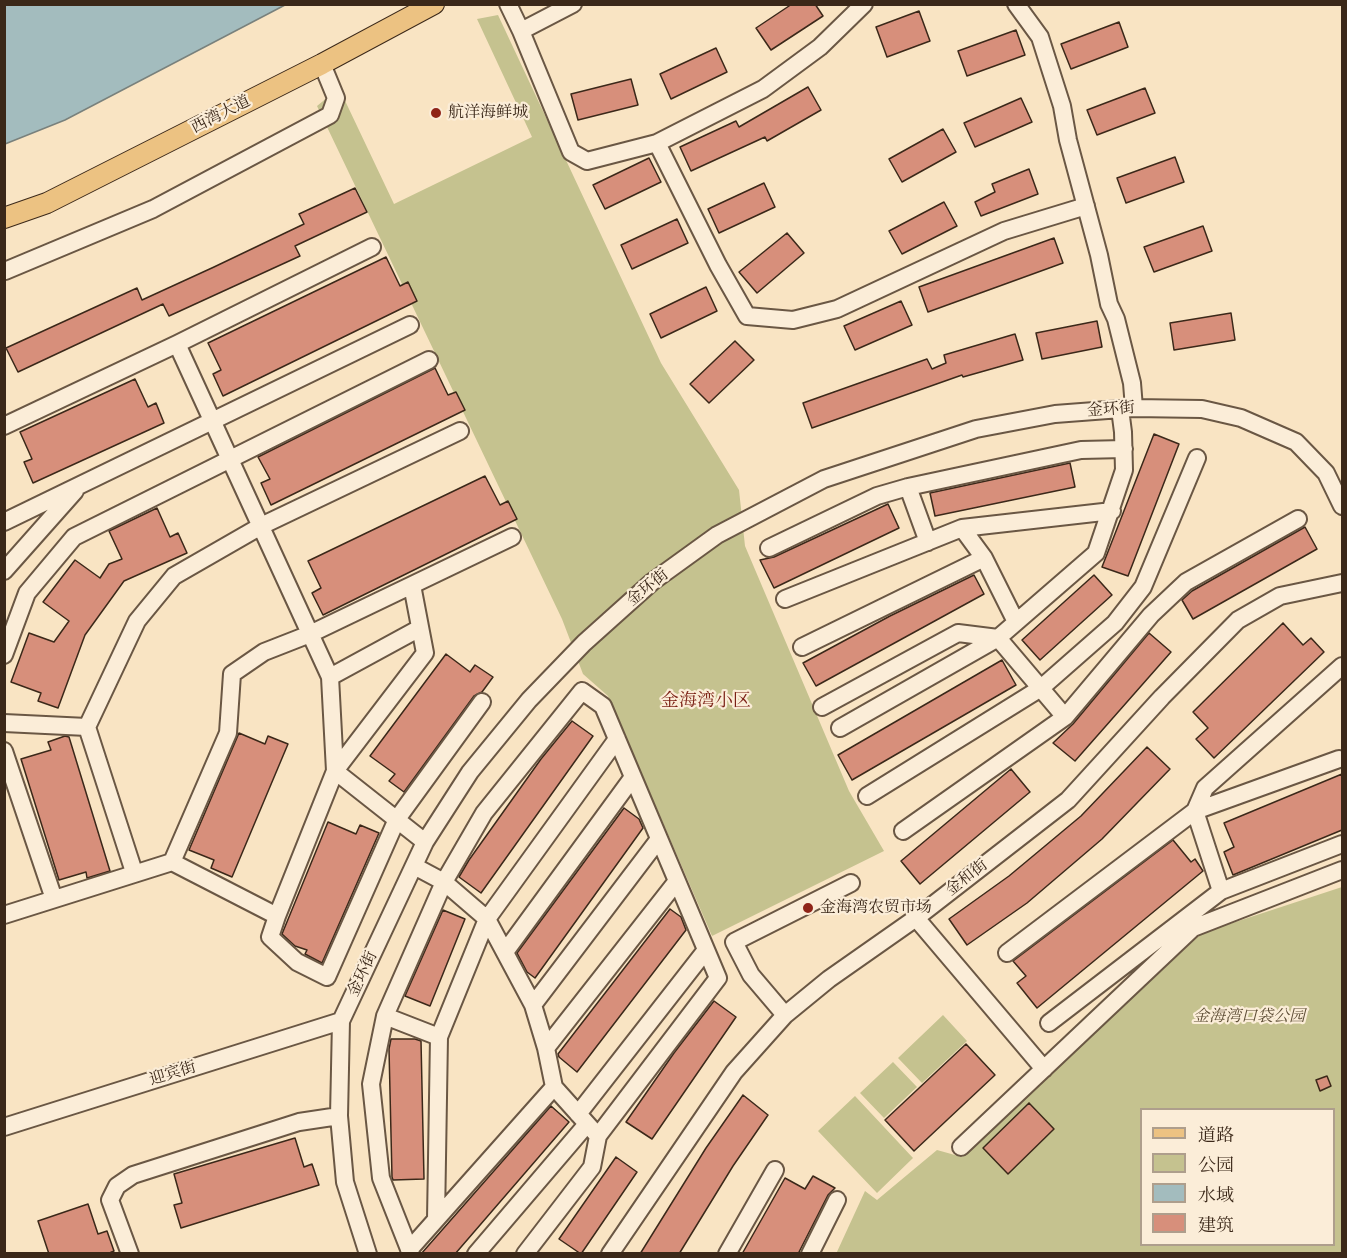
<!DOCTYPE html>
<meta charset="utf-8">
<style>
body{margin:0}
#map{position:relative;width:1347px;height:1258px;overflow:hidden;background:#f9e4c3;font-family:Alegreya,"Noto Serif SC",serif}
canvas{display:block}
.frame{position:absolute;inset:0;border:6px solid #3b2819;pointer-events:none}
.legend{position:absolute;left:1140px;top:1108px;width:195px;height:138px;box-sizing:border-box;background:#fbedd8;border:2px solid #ae9e8c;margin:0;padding:8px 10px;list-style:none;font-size:18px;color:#3b2819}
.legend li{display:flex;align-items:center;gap:12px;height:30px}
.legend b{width:30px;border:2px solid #ae9e8c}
</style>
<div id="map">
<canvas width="1347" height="1258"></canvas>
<div class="frame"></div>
<ul class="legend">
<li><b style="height:8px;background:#ecc282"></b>道路</li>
<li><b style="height:16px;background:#c5c28f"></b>公园</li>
<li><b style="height:16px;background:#a3bcbe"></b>水域</li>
<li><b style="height:16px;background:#d78f7b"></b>建筑</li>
</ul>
</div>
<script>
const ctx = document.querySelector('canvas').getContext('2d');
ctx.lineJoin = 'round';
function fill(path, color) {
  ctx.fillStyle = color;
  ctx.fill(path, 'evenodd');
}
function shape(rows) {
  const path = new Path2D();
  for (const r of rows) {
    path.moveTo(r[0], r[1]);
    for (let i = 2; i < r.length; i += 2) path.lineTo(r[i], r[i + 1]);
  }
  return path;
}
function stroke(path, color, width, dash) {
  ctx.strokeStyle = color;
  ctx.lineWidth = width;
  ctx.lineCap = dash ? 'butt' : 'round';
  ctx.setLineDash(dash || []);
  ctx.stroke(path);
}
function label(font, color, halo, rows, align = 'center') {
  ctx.font = font + ' Alegreya,"Noto Serif SC",serif';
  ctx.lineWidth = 4.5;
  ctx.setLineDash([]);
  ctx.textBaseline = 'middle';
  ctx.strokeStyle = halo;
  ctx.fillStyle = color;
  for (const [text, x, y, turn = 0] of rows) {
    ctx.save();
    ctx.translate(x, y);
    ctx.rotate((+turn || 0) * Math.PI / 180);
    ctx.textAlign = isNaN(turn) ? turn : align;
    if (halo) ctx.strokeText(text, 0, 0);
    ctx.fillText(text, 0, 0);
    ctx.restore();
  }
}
const green = shape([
 [498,15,661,363,739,490,745,546,849,791,884,851,712,936,608,696,583,674,562,619,317,106,339,88,394,204,532,137,477,19],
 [1342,887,1342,1253,836,1254,865,1191,877,1200,937,1150,962,1157,1202,933],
 [1142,1110,1334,1110,1334,1244,1142,1244],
 [943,1015,967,1041,922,1083,898,1058],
 [893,1062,917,1087,884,1118,860,1093],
 [855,1096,913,1158,877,1193,818,1131]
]);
const water = shape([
 [4,5,5,4,285,5,65,120,5,144,4,5]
]);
const building = shape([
 [792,4,815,4,823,16,771,50,756,28,792,4],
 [919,11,930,41,887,57,876,27,919,11],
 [1119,22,1128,47,1071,69,1061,44,1119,22],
 [1016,30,1025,55,967,76,958,51,1016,30],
 [716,48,727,72,671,99,660,74,716,48],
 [631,79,638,105,578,120,571,94,631,79],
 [808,87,821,110,767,141,765,137,691,171,680,147,736,121,739,127,808,87],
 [1145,88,1155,113,1097,135,1087,110,1145,88],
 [1021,98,1032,122,975,147,964,123,1021,98],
 [943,129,956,152,902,182,889,159,943,129],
 [1175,157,1184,182,1126,203,1117,178,1175,157],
 [649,158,661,182,605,209,593,185,649,158],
 [1029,169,1038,194,981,216,975,202,995,192,992,184,1029,169],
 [764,183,775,207,719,233,708,209,764,183],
 [355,188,367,212,295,246,300,256,169,316,163,304,18,372,6,348,137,288,142,300,214,267,304,224,299,214,355,188],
 [944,202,957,226,902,254,889,231,944,202],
 [677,219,688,243,632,269,621,245,677,219],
 [1203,226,1212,251,1154,272,1144,247,1203,226],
 [787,233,804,253,757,293,739,272,787,233],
 [1054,238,1063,263,928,312,919,287,1054,238],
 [386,257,400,286,408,282,417,301,223,396,213,374,221,370,208,343,386,257],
 [706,287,717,311,661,338,650,314,706,287],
 [901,301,912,325,855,350,844,326,901,301],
 [1231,313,1235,340,1174,350,1170,323,1231,313],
 [1097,321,1102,347,1042,359,1036,333,1097,321],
 [1015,334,1023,360,963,377,962,375,812,428,803,403,927,359,932,369,946,363,944,355,1015,334],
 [735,341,754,360,709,403,690,384,735,341],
 [435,368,448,395,456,392,465,410,271,505,261,483,270,479,258,457,435,368],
 [135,379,148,407,156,403,164,423,33,483,24,462,32,459,20,432,135,379],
 [1154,434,1179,444,1128,576,1102,567,1154,434],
 [1070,463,1075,487,935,516,930,493,1070,463],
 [485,476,500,505,508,501,517,519,323,615,312,593,321,588,308,561,485,476],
 [888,504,899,528,774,588,760,560,774,557,888,504],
 [157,508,170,537,178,533,187,553,124,581,85,635,58,708,38,701,41,693,11,682,29,633,54,642,69,621,43,602,75,560,100,578,109,564,122,559,109,531,157,508],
 [1305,527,1317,549,1193,619,1182,600,1192,591,1305,527],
 [974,575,984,594,816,686,803,663,890,616,974,575],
 [1094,575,1112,595,1040,660,1022,640,1094,575],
 [1283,623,1303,645,1311,638,1324,652,1214,758,1196,739,1208,728,1193,712,1283,623],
 [1149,633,1171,652,1075,761,1053,743,1073,724,1149,633],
 [446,654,470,672,475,665,493,677,482,692,474,696,404,792,389,781,395,774,370,756,446,654],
 [1002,660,1016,685,852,780,838,755,1002,660],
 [572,721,593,736,481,893,459,877,469,860,541,759,572,721],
 [239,733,265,744,268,736,288,744,232,877,211,868,214,860,189,850,239,733],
 [65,736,69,737,110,871,87,878,86,872,59,880,21,759,51,750,48,742,65,736],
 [1147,747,1170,769,1102,839,1027,903,967,945,949,919,1009,876,1081,816,1147,747],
 [1011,769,1030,792,920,884,901,861,1011,769],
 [1342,774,1342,830,1233,875,1224,852,1234,847,1224,823,1342,774],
 [624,808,639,819,643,828,535,978,527,972,517,953,624,808],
 [328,822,356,834,360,825,379,833,322,963,305,954,307,950,295,946,282,934,328,822],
 [1173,840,1191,862,1195,859,1203,871,1037,1008,1017,983,1026,976,1013,961,1173,840],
 [670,909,681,917,686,930,577,1072,559,1057,558,1054,670,909],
 [443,910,465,919,430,1006,405,996,443,910],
 [714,1001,736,1017,652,1139,626,1122,674,1053,714,1001],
 [391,1039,415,1039,421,1041,424,1179,393,1180,392,1177,389,1049,391,1039],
 [966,1044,995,1075,914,1151,885,1120,966,1044],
 [1327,1076,1331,1086,1320,1091,1316,1080,1327,1076],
 [743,1095,768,1115,733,1166,679,1254,640,1254,706,1148,743,1095],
 [1029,1103,1054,1129,1008,1174,983,1148,1029,1103],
 [551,1106,569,1122,455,1254,421,1254,551,1106],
 [295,1138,304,1167,312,1164,319,1185,181,1228,174,1205,182,1203,174,1174,295,1138],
 [616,1157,637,1172,581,1254,559,1239,616,1157],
 [813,1176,835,1188,828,1195,798,1254,742,1254,785,1178,805,1189,813,1176],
 [88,1204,98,1234,107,1231,114,1251,107,1254,49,1254,38,1221,88,1204]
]);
const minor = shape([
 [508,4,521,31,571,152,587,161,657,143,763,89,820,47,864,4],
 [1016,4,1040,37,1062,106,1068,140,1099,255,1109,304,1116,319,1132,383,1134,408],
 [521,31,573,4],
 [657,143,718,265,747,316,793,320,837,309,1004,231,1086,206],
 [5,271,153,209,330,115,336,98,322,64],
 [177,344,330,677,335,771,425,842],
 [4,426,177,344,372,247],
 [908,487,928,542],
 [4,522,410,325],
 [962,528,984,558,1016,622],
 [769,548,877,496,908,487,1081,450,1124,449],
 [4,571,75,491],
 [785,599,962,528,1112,511],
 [802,647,984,558],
 [4,655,27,593,74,537,429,360],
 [330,677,420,628],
 [822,707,958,633,998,638,1065,717],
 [4,723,87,727],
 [840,728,998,638,1096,553,1124,470,1123,432,1120,409],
 [4,751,54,899],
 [867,796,1041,688,1115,623,1143,587,1197,458],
 [903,831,1065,717,1151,615,1186,582,1298,519],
 [172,862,277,916,335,771,425,653,412,585],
 [414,866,444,882,487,919,533,1005,546,1048,554,1087,598,1136,592,1167,525,1254],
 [134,872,87,727,137,621,174,576,261,526,460,431],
 [1221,891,1195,811,1205,788,1342,666],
 [4,915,172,862,228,733,232,674,264,652,310,634,512,537],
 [277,916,270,937,297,962,327,977,397,819,482,702],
 [916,918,1044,1069],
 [505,952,633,777],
 [1007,953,1195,811,1339,759],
 [533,1005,659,839],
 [785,1015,751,975,734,942,851,883],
 [385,1016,439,1037],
 [1049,1023,1221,891,1342,844],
 [546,1048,677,881],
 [578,1114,706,950],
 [4,1127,341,1021],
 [961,1147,1193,928,1342,870],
 [436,1219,439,1037,487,919,617,739],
 [409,1250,554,1087],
 [130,1254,110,1200,117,1186,133,1175,299,1122,339,1116],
 [368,1254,345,1182,339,1116,341,1021,425,842,470,772,529,700,584,643,652,582,717,535,824,479,976,429,1055,414,1134,408,1202,409,1241,418,1296,442,1326,473,1342,506],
 [411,1254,381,1178,371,1084,385,1016,444,882,484,813,582,691,603,706,718,978,598,1136],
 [476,1254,587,1124],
 [610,1254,734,1072,785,1015,829,979,916,918,1068,800,1162,697,1238,620,1280,596,1342,583],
 [727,1254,775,1170],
 [810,1254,837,1200]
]);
const major = shape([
 [4,218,47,203,322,64,434,4]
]);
const markers = [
 [436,113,6,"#8f2418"],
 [808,908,6,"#8f2418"]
];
const poiNames = [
 ["航洋海鲜城",448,113],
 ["金海湾农贸市场",820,908]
];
const streetNames = [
 ["西湾大道",221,115,-27],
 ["金环街",1111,410,-4],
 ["金环街",648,588,-39],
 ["金和街",967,878,-38],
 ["金环街",363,974,-65],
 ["迎宾街",173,1074,-17]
];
const parkNames = [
 ["金海湾口袋公园",1249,1017]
];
const neighbourhoodNames = [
 ["金海湾小区",706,702]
];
fill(green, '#c5c28f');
fill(water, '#a3bcbe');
stroke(water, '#79817c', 1.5);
fill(building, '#d78f7b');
stroke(building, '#3b2819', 1.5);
stroke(minor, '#6a5744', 20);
stroke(major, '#3b2819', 22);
stroke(minor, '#fbedd8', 16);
stroke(major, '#ecc282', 20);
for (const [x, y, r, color] of markers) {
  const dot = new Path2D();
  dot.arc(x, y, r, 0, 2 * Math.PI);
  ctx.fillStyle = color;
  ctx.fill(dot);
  stroke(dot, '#fbedd8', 2);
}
label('16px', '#3b2819', '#fbedd8', poiNames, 'left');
label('16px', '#3b2819', '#fbedd8', streetNames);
label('italic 16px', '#5e4e36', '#fbedd8', parkNames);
label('18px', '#7a1f14', '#fbedd8', neighbourhoodNames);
</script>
